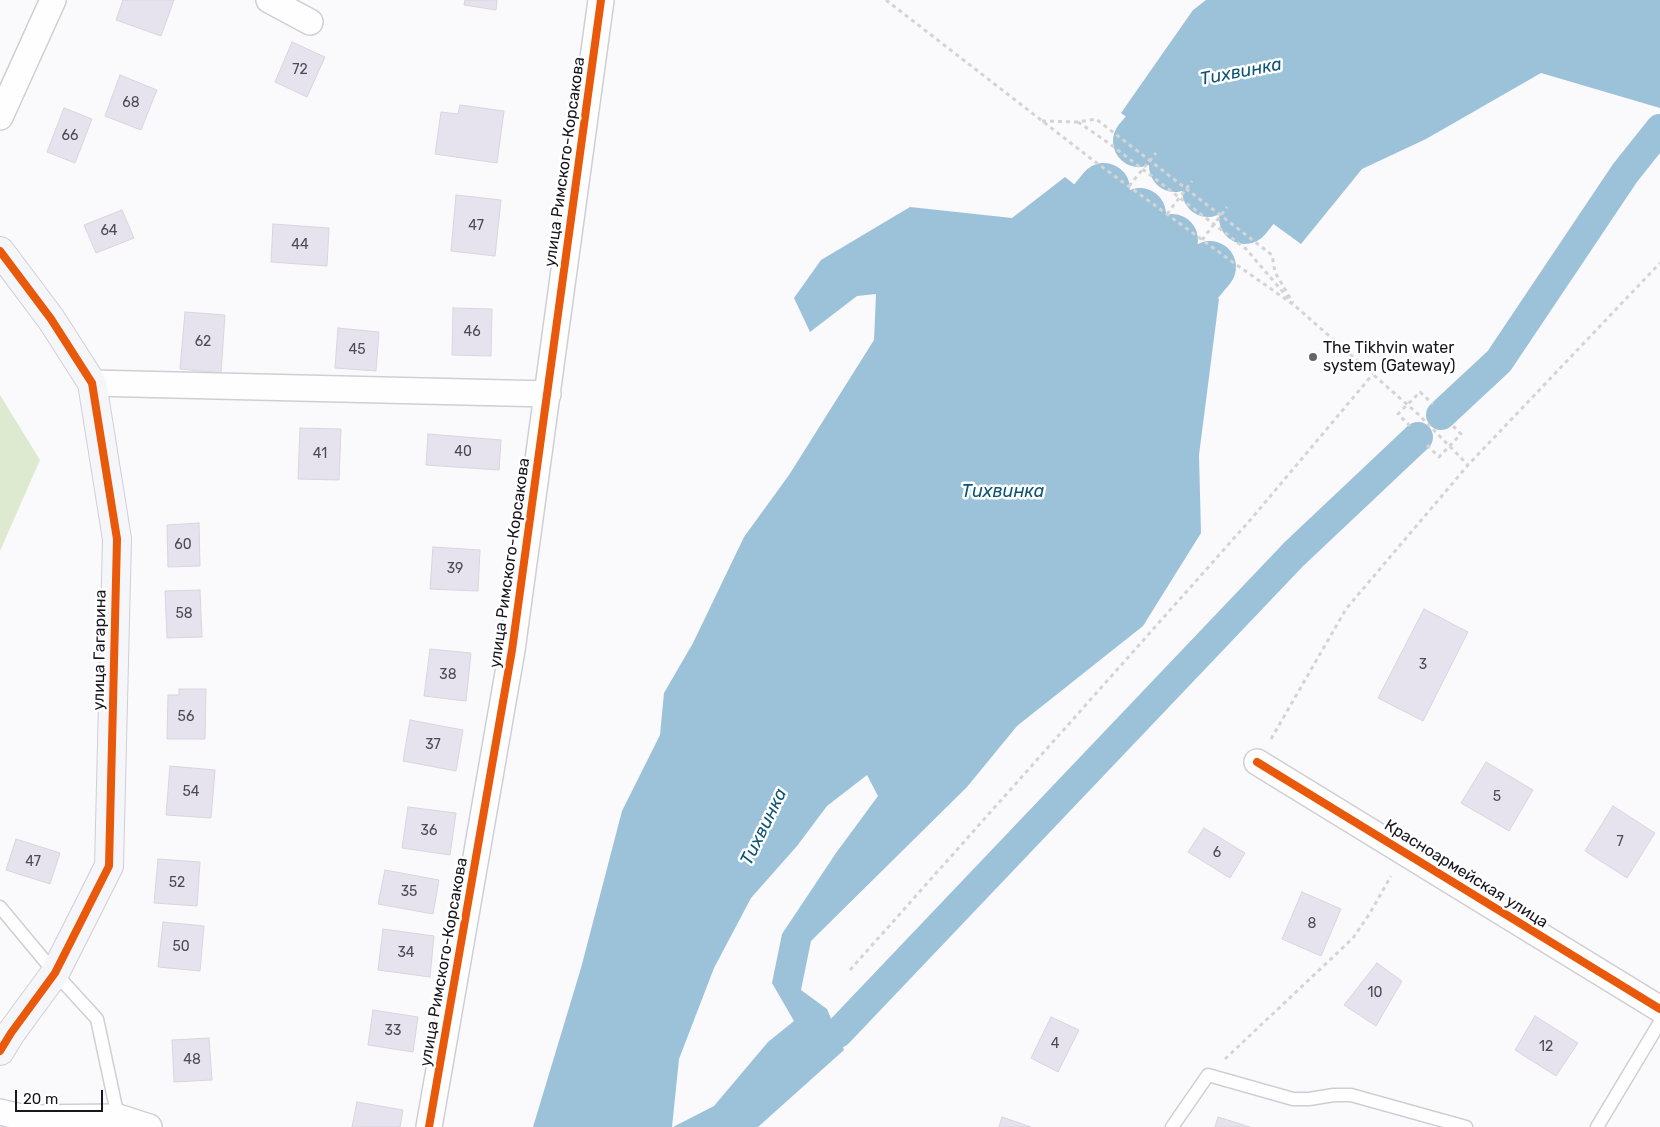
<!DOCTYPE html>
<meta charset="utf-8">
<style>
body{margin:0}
#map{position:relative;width:1660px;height:1127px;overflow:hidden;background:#faf9fc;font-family:Rubik,sans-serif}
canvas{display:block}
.scale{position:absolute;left:15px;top:1090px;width:88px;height:22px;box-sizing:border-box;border:2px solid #18161e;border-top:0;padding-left:6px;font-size:15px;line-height:18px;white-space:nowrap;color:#18161e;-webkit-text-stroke:4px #fff;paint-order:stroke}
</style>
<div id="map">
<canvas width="1660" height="1127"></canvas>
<div class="scale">20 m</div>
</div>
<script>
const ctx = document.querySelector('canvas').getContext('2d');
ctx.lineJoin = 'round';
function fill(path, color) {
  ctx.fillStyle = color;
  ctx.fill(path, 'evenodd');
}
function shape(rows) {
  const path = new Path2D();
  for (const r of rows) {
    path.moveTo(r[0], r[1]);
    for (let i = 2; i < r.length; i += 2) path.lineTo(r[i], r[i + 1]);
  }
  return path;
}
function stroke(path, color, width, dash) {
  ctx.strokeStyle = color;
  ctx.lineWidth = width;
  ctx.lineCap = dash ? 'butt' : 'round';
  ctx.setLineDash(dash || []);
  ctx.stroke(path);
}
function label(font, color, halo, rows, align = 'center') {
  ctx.font = font + ' Rubik,sans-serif';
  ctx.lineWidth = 5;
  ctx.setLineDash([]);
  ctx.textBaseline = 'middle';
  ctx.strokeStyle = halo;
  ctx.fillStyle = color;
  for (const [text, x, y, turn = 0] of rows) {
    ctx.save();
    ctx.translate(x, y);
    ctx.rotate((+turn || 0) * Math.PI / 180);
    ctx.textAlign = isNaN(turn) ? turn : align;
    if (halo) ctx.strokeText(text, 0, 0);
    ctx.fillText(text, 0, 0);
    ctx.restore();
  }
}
const green = shape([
 [0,395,40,460,0,551]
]);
const water = shape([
 [1206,0,1660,0,1660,108,1541,73,1426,139,1362,169,1301,244,1121,113,1193,10],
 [1065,177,1219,299,1199,455,1201,533,1143,626,1017,726,967,787,811,941,801,990,827,1009,844,1050,758,1127,673,1127,714,1106,768,1042,794,1021,772,983,782,934,836,853,878,796,867,775,827,806,797,846,751,898,714,968,679,1059,672,1127,533,1127,581,968,622,811,660,735,664,693,693,643,744,537,789,475,874,340,876,294,857,296,810,332,794,298,821,260,910,207,1012,218]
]);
const canal = shape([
 [1441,415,1499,361,1625,173,1660,129],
 [838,1033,1294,554,1418,437]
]);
const river = shape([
 [1139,141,1191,81,1195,80],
 [1175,166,1216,110,1230,106],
 [1208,191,1245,140,1263,127],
 [1245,218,1298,152],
 [1063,260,1062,240,1104,189],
 [1090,288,1095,267,1140,214],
 [1118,313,1172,240],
 [1145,333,1164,322,1210,267]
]);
const building = shape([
 [123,0,174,0,161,36,116,20,123,0],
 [465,0,497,0,496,10,464,5,465,0],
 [292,42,325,57,307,97,275,82,292,42],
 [120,75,157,90,141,130,105,116,120,75],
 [460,105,504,111,497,163,435,154,441,112,458,114,460,105],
 [64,108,92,119,75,163,47,152,64,108],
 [456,195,501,200,495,256,451,251,456,195],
 [122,210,134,238,96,253,84,225,122,210],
 [273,224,329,228,327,266,271,262,273,224],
 [453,308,492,309,491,356,452,355,453,308],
 [185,312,225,315,221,373,180,369,185,312],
 [338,328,379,332,376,371,335,368,338,328],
 [300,428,341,429,339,480,298,479,300,428],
 [428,434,501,440,499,470,426,465,428,434],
 [199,523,200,566,168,567,167,525,199,523],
 [433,547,480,550,478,591,430,589,433,547],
 [200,590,202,637,167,638,165,591,200,590],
 [1424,609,1468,632,1423,721,1378,698,1424,609],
 [430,649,471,653,466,701,424,696,430,649],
 [179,689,206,689,205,739,167,739,168,695,179,695,179,689],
 [410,720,463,730,456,771,403,761,410,720],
 [1486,762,1533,790,1509,831,1461,803,1486,762],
 [170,766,215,770,211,818,166,815,170,766],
 [1613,806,1655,833,1627,878,1585,851,1613,806],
 [408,807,456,813,450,855,402,848,408,807],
 [1204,828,1245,853,1230,878,1188,852,1204,828],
 [16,839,60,853,50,884,6,870,16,839],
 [158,859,200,862,197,906,154,903,158,859],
 [385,870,439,880,433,914,378,904,385,870],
 [1302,892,1341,909,1321,956,1282,939,1302,892],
 [163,922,204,926,200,971,158,967,163,922],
 [383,929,434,936,430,977,378,970,383,929],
 [1377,963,1402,981,1376,1026,1344,1005,1377,963],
 [373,1010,418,1017,413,1052,368,1045,373,1010],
 [1535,1016,1578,1043,1556,1076,1515,1050,1535,1016],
 [1051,1017,1079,1030,1058,1072,1031,1058,1051,1017],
 [209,1038,212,1080,174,1082,172,1040,209,1038],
 [357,1102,403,1110,400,1127,352,1127,357,1102],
 [1002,1117,1031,1127,999,1127,1002,1117],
 [1218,1117,1250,1127,1215,1127,1218,1117]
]);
const path = shape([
 [886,0,1094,161,1234,263,1294,305,1418,414,1468,465],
 [1042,121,1078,122,1096,119,1272,255,1275,272,1293,303],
 [1078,122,1110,144,1246,249,1289,299],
 [1129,186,1156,153],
 [1167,214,1192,181],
 [1202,240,1227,207],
 [1410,426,1398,414,1420,392,1433,404],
 [1427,445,1439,457,1461,434,1450,423],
 [1271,739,1346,609,1468,465,1660,263],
 [850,970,1252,518,1373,374],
 [1225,1059,1353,938,1370,913,1391,876]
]);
const lane = shape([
 [0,907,55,973,97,1019,118,1117],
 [1172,1127,1208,1075,1293,1099,1309,1099,1334,1095,1351,1095,1466,1127],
 [1597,1127,1660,1022]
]);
const street = shape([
 [269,0,310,22],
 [0,117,53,0],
 [92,383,548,394],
 [1257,762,1660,1009],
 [0,1112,25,1118,118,1117,149,1127],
 [429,1127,512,650,601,0]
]);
const secondary = shape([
 [0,251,51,319,92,383,117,539,109,866,55,973,11,1033,0,1051]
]);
const cycleway = shape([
 [0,251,51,319,92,383,117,539,109,866,55,973,11,1033,0,1051],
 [1257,762,1660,1009],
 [429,1127,512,650,601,0]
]);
const markers = [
 [1313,357,5,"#67656c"]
];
const numberNames = [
 ["72",300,70],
 ["68",131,103],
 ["66",70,136],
 ["47",476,226],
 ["64",109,231],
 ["44",300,245],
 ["46",472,332],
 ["62",203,342],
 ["45",357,350],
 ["40",463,452],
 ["41",320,454],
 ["60",183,545],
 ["39",455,569],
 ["58",184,614],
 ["3",1423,665],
 ["38",448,675],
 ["56",186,717],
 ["37",433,745],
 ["54",191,792],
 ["5",1497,797],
 ["36",429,831],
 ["7",1620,842],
 ["6",1217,853],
 ["47",33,862],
 ["52",177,883],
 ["35",409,892],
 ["8",1312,924],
 ["50",181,947],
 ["34",406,953],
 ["10",1375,993],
 ["33",393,1031],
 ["4",1055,1044],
 ["12",1546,1047],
 ["48",192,1060]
];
const streetNames = [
 ["улица Римского-Корсакова",565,162,-82],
 ["улица Римского-Корсакова",510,563,-82],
 ["улица Гагарина",100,650,-89],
 ["Красноармейская улица",1466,874,32],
 ["улица Римского-Корсакова",444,962,-80]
];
const poiNames = [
 ["The Tikhvin water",1323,348],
 ["system (Gateway)",1323,366]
];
const waterNames = [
 ["Тихвинка",1241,72,-11],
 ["Тихвинка",1003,492],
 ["Тихвинка",764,827,-64]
];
fill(green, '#deeacf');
fill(water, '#9cc2da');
stroke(canal, '#9cc2da', 30);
stroke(river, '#9cc2da', 52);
fill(building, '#e6e3ef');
stroke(building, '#d8d6dd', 1);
stroke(lane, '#d0ced4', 15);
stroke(street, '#d0ced4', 28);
stroke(secondary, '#d0ced4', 30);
stroke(path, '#d5d4d5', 3, [4, 4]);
stroke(lane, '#fefeff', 12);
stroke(street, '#fefeff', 25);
stroke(secondary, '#f5f6f9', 28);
stroke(cycleway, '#e8590c', 8);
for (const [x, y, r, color] of markers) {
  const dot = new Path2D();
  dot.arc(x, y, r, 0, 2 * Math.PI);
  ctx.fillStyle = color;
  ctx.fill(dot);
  stroke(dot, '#fff', 2);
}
label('14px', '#4c4a53', null, numberNames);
label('16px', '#18161e', '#fff', streetNames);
label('16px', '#18161e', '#fff', poiNames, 'left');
label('italic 18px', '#0d5575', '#fff', waterNames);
</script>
